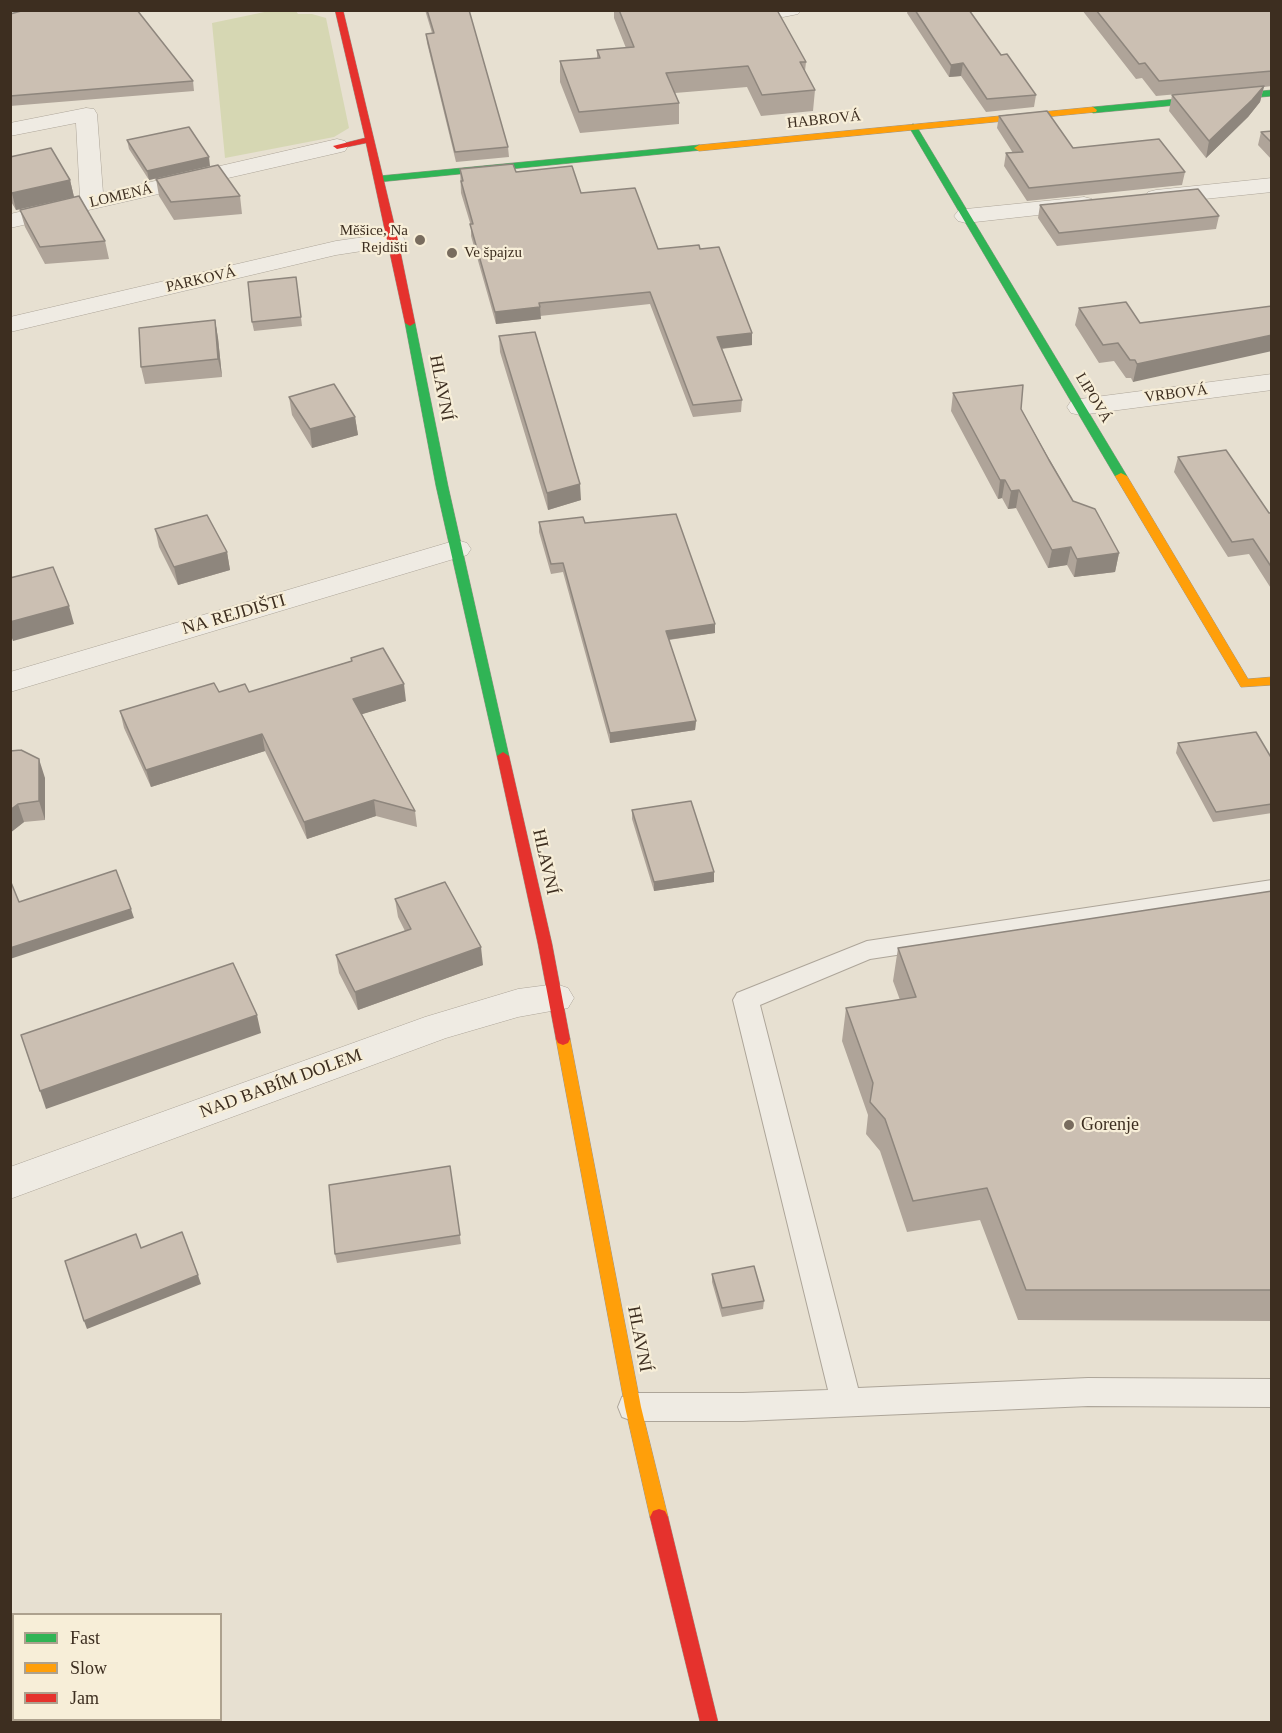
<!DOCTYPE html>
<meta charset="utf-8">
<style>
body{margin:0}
#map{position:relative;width:1282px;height:1733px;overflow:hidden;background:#e7e0d1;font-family:Georgia,serif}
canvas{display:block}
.frame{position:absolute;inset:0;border:12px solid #3d2e20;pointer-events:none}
.legend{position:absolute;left:12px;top:1613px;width:210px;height:108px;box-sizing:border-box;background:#f7eed8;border:2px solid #ada18e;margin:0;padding:8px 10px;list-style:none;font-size:18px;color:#3d2e20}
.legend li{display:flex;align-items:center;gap:12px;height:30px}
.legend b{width:30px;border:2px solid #ada18e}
</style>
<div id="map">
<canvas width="1282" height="1733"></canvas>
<div class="frame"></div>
<ul class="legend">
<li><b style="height:8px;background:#30b455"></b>Fast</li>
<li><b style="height:8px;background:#ff9f0a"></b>Slow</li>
<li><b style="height:8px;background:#e5322d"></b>Jam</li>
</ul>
</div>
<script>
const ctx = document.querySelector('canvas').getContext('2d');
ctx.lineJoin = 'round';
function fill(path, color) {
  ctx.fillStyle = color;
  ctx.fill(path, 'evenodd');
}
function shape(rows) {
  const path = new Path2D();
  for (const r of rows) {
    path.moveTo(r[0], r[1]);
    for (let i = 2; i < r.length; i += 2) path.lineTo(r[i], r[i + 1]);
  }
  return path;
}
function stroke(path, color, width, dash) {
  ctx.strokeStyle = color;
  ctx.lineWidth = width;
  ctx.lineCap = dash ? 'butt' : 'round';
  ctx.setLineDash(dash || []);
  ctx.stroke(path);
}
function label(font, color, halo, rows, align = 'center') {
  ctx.font = font + ' Georgia,serif';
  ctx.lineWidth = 4.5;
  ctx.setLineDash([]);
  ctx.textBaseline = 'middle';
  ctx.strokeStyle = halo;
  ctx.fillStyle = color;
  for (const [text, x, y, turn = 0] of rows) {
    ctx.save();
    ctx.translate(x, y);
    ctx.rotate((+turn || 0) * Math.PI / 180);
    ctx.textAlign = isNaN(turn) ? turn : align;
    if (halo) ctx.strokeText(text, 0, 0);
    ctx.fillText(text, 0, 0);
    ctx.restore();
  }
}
const green = shape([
 [274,10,296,11,298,14,312,14,326,18,349,128,334,137,225,158,212,23]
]);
const lane = shape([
 [1272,880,1272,898,870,959,760,1005,858,1388,1088,1378,1272,1379,1272,1407,1088,1406,743,1421,633,1421,622,1417,618,1407,622,1397,633,1393,743,1393,828,1390,733,1000,737,993,867,941,1272,880]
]);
const street = shape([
 [773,10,801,10,798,14,783,17,776,15,773,10],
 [86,108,94,109,97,114,103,193,337,139,345,141,348,146,345,151,337,153,10,228,10,214,80,198,76,123,10,136,10,123,86,108],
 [1272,178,1272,192,1156,204,1148,202,1145,197,1148,192,1156,190,1272,178],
 [1084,197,1092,199,1095,204,1092,209,966,223,958,221,954,216,958,211,966,209,1084,197],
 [393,233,401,235,405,240,401,245,336,255,10,332,10,317,336,241,393,233],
 [1272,374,1272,390,1080,415,1071,413,1067,407,1071,401,1080,399,1272,374],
 [457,540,467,543,471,549,467,555,10,692,10,672,457,540],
 [556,984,568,988,574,998,568,1008,518,1017,446,1038,10,1199,10,1167,425,1017,518,989,556,984]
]);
const fast = shape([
 [1272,90,1272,96,1093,113,1089,110,1093,107,1272,90],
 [913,124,917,127,1127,476,1125,478,1121,479,1115,476,909,127,913,124],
 [699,145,702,146,702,150,379,182,374,179,379,176,699,145],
 [410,320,415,323,448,486,509,756,503,760,497,756,436,486,405,323,410,320]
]);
const slow = shape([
 [1093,107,1097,110,1096,112,699,151,694,148,699,145,1093,107],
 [1121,473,1127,476,1248,679,1272,677,1272,685,1241,687,1115,476,1121,473],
 [563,1033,568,1035,570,1039,641,1407,668,1517,665,1523,659,1525,653,1523,650,1517,625,1407,556,1039,558,1035,563,1033]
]);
const jam = shape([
 [335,10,343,10,398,240,415,323,410,326,405,323,366,143,337,149,333,146,365,138,335,10],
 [503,752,509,756,552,944,570,1039,568,1043,563,1045,558,1043,556,1039,538,944,497,756,503,752],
 [659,1509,665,1511,668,1517,718,1722,700,1722,650,1517,653,1511,659,1509]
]);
const wall = shape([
 [425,10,469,10,508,147,509,157,456,162,427,43,426,34,432,33],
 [614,10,777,10,806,62,805,71,815,90,813,111,761,116,747,87,675,93,679,103,679,124,580,133,560,82,560,61,597,58,597,50,626,48,614,18],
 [908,10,969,10,1001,55,1036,95,1034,107,986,112,961,76,949,77,907,13],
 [1082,10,1272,10,1272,86,1264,87,1260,102,1248,117,1206,158,1169,111,1172,95,1200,92,1156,96,1142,78,1136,79],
 [10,14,193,81,194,91,10,106],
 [999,116,1073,148,1185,172,1182,185,1027,201,1004,166,1006,153,1013,153,997,128],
 [1272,131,1272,160,1258,145,1261,132],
 [127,140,210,166,149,180,129,149],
 [10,157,70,180,74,197,16,210,10,200],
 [460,169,516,172,581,193,658,249,700,249,752,333,752,345,722,349,742,400,741,412,693,417,650,304,540,316,541,319,496,324,471,236,471,226,461,193],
 [156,179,240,196,242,214,174,220,159,196],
 [1040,205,1219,216,1216,229,1057,246,1038,218],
 [20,210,105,241,109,259,45,264,25,227],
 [296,277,302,326,254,331,252,322],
 [1272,306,1133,382,1131,378,1126,378,1114,361,1099,363,1075,325,1079,308,1140,323],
 [215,320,218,338,222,377,145,384,141,367],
 [499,336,581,500,548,510,500,352],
 [953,393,1021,409,1073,501,1119,553,1115,572,1074,577,1067,565,1048,568,1016,508,1008,509,1002,498,998,499,951,411],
 [289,397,355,417,358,435,312,448,292,415],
 [1178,457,1269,513,1272,513,1272,590,1249,554,1228,557,1174,472],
 [539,522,585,523,715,624,715,633,669,640,696,721,695,730,610,743,563,572,551,574,539,532],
 [155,529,227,552,230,570,178,585,159,547],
 [351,658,406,701,362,714,415,811,417,827,376,816,307,839,265,751,151,787,124,728,120,711,219,692,249,692,351,661],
 [1178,743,1272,759,1272,813,1213,822,1176,753],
 [10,751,45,778,45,820,24,822,10,833],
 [632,810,714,872,714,882,654,891,632,819],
 [1272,891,1272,1321,1018,1320,980,1220,907,1232,880,1151,866,1134,868,1115,842,1041,846,1008,900,1000,893,981,898,948],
 [395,899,483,965,358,1010,339,973,336,955,405,931,398,917],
 [450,1166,461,1244,337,1263,335,1254],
 [712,1274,764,1301,763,1309,722,1317,712,1282]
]);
const shadedWall = shape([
 [963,63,961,76,949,77,951,65],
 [1264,86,1260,102,1248,117,1206,158,1209,141],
 [209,157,210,166,149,180,147,171],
 [70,180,74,197,16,210,12,193],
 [540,307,541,319,496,324,495,312],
 [215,320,218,338,222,377,218,359],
 [752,333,752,345,717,349,717,337],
 [1272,335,1272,351,1133,382,1137,364],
 [355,417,358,435,312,448,310,429],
 [1000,480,1005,480,1002,498,998,499],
 [580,484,581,500,548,510,547,493],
 [1019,490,1016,508,1008,509,1011,491],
 [1071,547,1067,565,1048,568,1052,550],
 [227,552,230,570,178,585,174,567],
 [1119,553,1115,572,1074,577,1077,559],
 [69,606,74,624,13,641,10,633,10,622],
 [715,624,715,633,666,640,666,631],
 [404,684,406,701,356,716,353,699],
 [696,721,695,730,610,743,610,733],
 [262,734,265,751,151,787,146,770],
 [39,759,45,778,45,820,39,801],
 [374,800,376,816,307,839,304,822],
 [18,804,24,822,10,833,10,810],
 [714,872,714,882,654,891,654,882],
 [131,909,134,918,10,959,10,948],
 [481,947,483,965,358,1010,355,992],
 [257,1015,261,1033,46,1109,40,1091],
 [198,1275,201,1284,87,1329,84,1321]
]);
const building = shape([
 [25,10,137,10,193,81,10,96,10,14,25,10],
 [427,10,469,10,508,147,455,152,426,34,434,33,427,10],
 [619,10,777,10,806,62,800,62,815,90,762,95,748,66,666,73,679,103,579,112,560,61,600,58,597,50,634,47,619,10],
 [915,10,969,10,1001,55,1007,54,1036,95,987,99,963,63,951,65,915,10],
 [1096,10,1272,10,1272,71,1159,81,1145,63,1139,64,1096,10],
 [1264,86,1252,100,1209,141,1172,95,1264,86],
 [1047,111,1073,148,1159,139,1185,172,1029,188,1006,153,1023,152,999,116,1047,111],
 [189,127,209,157,147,171,127,140,189,127],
 [1272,131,1272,143,1261,132,1272,131],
 [51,148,70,180,12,193,10,191,10,157,51,148],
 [513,164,516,172,572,166,581,193,635,188,658,249,699,245,700,249,719,247,752,333,717,337,742,400,693,405,650,292,539,303,540,307,495,312,470,224,473,224,461,181,463,181,460,169,513,164],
 [218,165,240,196,171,202,156,179,218,165],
 [1198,189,1219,216,1059,233,1040,205,1198,189],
 [79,196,105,241,40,247,20,210,79,196],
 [296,277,301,317,252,322,248,282,296,277],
 [1126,302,1140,323,1272,306,1272,335,1137,364,1135,360,1130,360,1118,343,1103,345,1079,308,1126,302],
 [215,320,218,359,141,367,139,328,215,320],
 [535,332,580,484,547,493,499,336,535,332],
 [334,384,355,417,310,429,289,397,334,384],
 [1023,385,1021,409,1049,460,1073,501,1095,509,1119,553,1077,559,1071,547,1052,550,1019,490,1011,491,1005,480,1000,480,953,393,1023,385],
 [1226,450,1269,513,1272,513,1272,568,1253,539,1232,542,1178,457,1226,450],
 [676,514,715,624,666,631,696,721,610,733,563,563,551,564,539,522,583,517,585,523,676,514],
 [207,515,227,552,174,567,155,529,207,515],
 [53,567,69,606,10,622,10,578,53,567],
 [383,648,404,684,353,699,415,811,374,800,304,822,262,734,146,770,120,711,214,683,219,692,245,684,249,692,352,661,351,658,383,648],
 [1256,732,1272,759,1272,804,1216,812,1178,743,1256,732],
 [21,750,39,759,39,801,18,804,10,810,10,751,21,750],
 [691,801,714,872,654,882,632,810,691,801],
 [116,870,131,909,10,948,10,880,19,902,116,870],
 [445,882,481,947,355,992,336,955,411,929,395,899,445,882],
 [1272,891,1272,1290,1026,1290,987,1188,913,1201,885,1119,870,1102,873,1083,846,1008,916,997,898,948,1272,891],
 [233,963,257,1015,40,1091,21,1035,233,963],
 [450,1166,460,1235,335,1254,329,1185,450,1166],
 [182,1232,198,1275,84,1321,65,1261,136,1234,141,1248,182,1232],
 [754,1266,764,1301,722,1308,712,1274,754,1266]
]);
const markers = [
 [420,240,6,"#786c5e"],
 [452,253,6,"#786c5e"],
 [1069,1125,6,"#786c5e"]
];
const farStreetnames = [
 ["HABROVÁ",824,120,-6],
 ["LOMENÁ",121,196,-13],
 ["PARKOVÁ",201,280,-13],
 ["VRBOVÁ",1176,394,-7],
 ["LIPOVÁ",1093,398,59]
];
const farPoinames = [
 ["Měšice, Na",408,231],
 ["Rejdišti",408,248],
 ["Ve špajzu",464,253,"left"]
];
const streetNames = [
 ["HLAVNÍ",441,388,79],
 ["NA REJDIŠTI",234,615,-16],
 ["HLAVNÍ",545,862,77],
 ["NAD BABÍM DOLEM",281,1084,-20],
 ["HLAVNÍ",639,1339,79]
];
const poiNames = [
 ["Gorenje",1081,1125]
];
fill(green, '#d6d7b3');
stroke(lane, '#ada599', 2);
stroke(street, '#ada599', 1);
stroke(fast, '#9c958a', 1);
stroke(slow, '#9c958a', 1);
stroke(jam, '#9c958a', 1);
fill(lane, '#efebe3');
fill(street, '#efebe3');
fill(fast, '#30b455');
fill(slow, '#ff9f0a');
fill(jam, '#e5322d');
fill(wall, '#afa499');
fill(shadedWall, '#8e867d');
fill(building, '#cbbfb2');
stroke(building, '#8e867d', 1.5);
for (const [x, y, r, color] of markers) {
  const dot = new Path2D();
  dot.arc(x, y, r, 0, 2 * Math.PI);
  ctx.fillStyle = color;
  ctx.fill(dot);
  stroke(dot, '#f7eed8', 2);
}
label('15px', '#3d2e20', '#f7eed8', farStreetnames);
label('15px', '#3d2e20', '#f7eed8', farPoinames, 'right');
label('18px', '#3d2e20', '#f7eed8', streetNames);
label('18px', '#3d2e20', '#f7eed8', poiNames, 'left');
</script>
